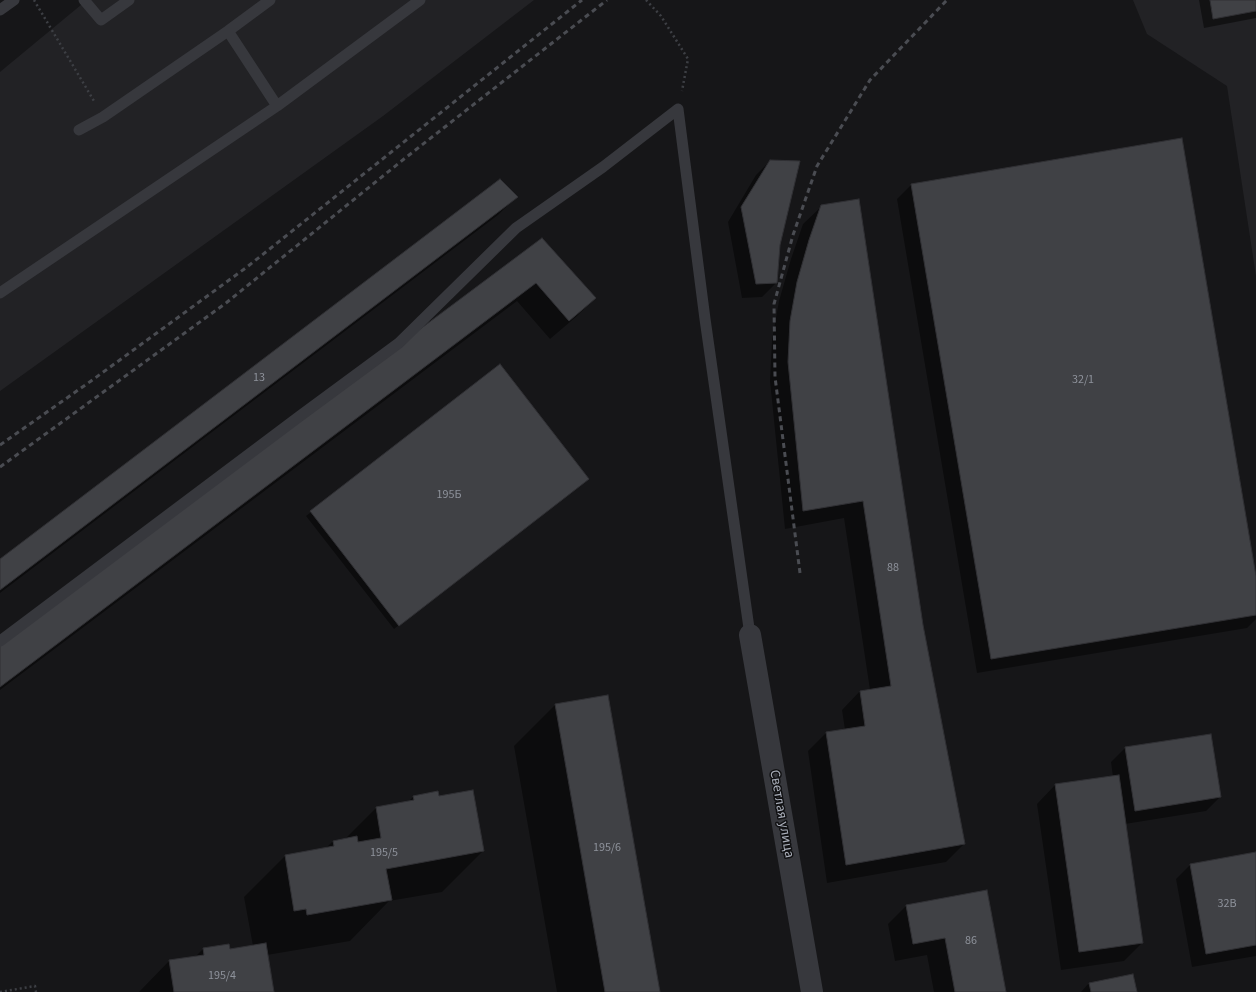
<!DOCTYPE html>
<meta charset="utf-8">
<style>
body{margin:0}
canvas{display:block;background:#161618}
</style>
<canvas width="1256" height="992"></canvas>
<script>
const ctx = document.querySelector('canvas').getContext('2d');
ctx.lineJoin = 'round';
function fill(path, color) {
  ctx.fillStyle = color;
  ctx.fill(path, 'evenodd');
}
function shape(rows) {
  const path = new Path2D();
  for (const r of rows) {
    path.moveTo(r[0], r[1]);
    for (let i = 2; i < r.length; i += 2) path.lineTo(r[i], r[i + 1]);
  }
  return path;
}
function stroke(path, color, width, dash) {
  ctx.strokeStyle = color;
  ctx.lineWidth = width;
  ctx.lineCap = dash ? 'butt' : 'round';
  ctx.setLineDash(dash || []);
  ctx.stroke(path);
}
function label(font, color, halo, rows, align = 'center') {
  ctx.font = font + ' "Source Sans 3",sans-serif';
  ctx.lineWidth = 3;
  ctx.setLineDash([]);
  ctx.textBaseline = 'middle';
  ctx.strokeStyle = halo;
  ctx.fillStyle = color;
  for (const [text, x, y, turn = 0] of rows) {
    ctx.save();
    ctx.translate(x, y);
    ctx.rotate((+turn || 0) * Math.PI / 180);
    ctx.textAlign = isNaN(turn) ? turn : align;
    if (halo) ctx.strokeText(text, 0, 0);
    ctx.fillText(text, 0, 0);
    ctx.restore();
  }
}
const built = shape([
 [87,0,534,0,383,116,0,391,0,72],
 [1133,0,1256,0,1256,276,1227,86,1147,34]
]);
const shadow = shape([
 [1199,0,1256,0,1256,18,1204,28],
 [770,161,779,245,776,283,762,297,742,298,728,222,756,175],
 [911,185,1256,582,1256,619,1247,628,977,673,897,199],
 [516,197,498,215,0,593,0,560],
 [822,206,922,625,964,844,946,862,827,883,808,751,826,733,845,730,842,710,860,691,870,690,844,518,785,529,770,381,772,340,779,301,791,259,803,224],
 [542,240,595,298,577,316,550,339,517,301,0,690,0,644],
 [500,366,583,483,394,629,306,516],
 [555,705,659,992,557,992,514,746],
 [1125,748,1220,797,1206,811,1125,824,1142,943,1124,961,1061,970,1037,804,1055,785,1113,777,1111,762],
 [413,797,438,797,483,851,442,892,389,901,350,941,267,955,273,992,139,992,169,961,195,957,203,949,229,951,253,946,244,897,285,856,326,848,333,841,345,839,376,808,408,802],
 [1256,853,1256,956,1192,967,1176,879,1190,865],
 [986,891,1005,992,934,992,927,955,895,961,888,924,906,906],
 [1089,983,1135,992,1081,992]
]);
const building = shape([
 [1210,0,1256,0,1256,11,1213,19,1210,0],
 [1182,138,1256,576,1256,615,991,659,911,184,1182,138],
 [770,160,800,161,780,245,777,283,756,284,741,207,770,160],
 [500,179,518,197,0,590,0,559,500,179],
 [859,199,923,625,965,844,846,865,826,732,865,726,860,691,891,686,863,501,803,511,788,362,790,321,797,282,809,240,821,205,859,199],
 [542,238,596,298,569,321,536,283,0,687,0,643,542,238],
 [500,364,589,479,399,626,310,511,500,364],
 [608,695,660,992,605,992,555,704,608,695],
 [1211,734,1221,797,1135,811,1125,747,1211,734],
 [1119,775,1143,943,1079,952,1055,784,1119,775],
 [473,790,484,851,386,869,392,900,307,915,306,909,294,911,285,855,334,846,333,841,357,836,358,842,381,838,376,807,414,800,413,796,438,791,439,796,473,790],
 [1256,852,1256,945,1206,954,1190,864,1256,852],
 [987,890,1006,992,955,992,945,938,913,944,906,905,987,890],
 [266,943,274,992,174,992,169,960,204,955,203,948,229,944,230,949,266,943],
 [1133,974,1137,992,1091,992,1089,983,1133,974]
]);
const path = shape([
 [34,0,94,101],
 [646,0,661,16,688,59,682,91],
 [0,992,35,986,36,992]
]);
const service = shape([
 [84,0,101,20,129,0],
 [0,10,14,0],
 [228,31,277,106],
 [79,130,103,117,228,31,270,0],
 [0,293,277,106,420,0],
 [0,641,300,416,399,343,516,228,603,167,678,109,705,319,750,635]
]);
const minor = shape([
 [750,635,812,992]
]);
const rail = shape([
 [0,445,91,381,247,267,582,0],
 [0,467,226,303,404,159,607,0],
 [800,573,775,377,774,304,793,235,817,166,870,80,947,0]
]);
const numberNames = [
 ["13",259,378],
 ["32/1",1083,380],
 ["195Б",449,495],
 ["88",893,568],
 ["195/6",607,848],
 ["195/5",384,853],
 ["32В",1227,904],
 ["86",971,941],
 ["195/4",222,976]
];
const streetNames = [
 ["Светлая улица",781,814,80]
];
fill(built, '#222225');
fill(shadow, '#0007');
fill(building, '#404145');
stroke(building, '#303034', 1);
stroke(path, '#3d3f44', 2.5, [2, 3]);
stroke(service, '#37383d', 11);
stroke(minor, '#37383d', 22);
stroke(rail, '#4a4c52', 3, [5, 4]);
label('12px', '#8e929b', null, numberNames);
label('14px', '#a8adb8', '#111113', streetNames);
</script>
